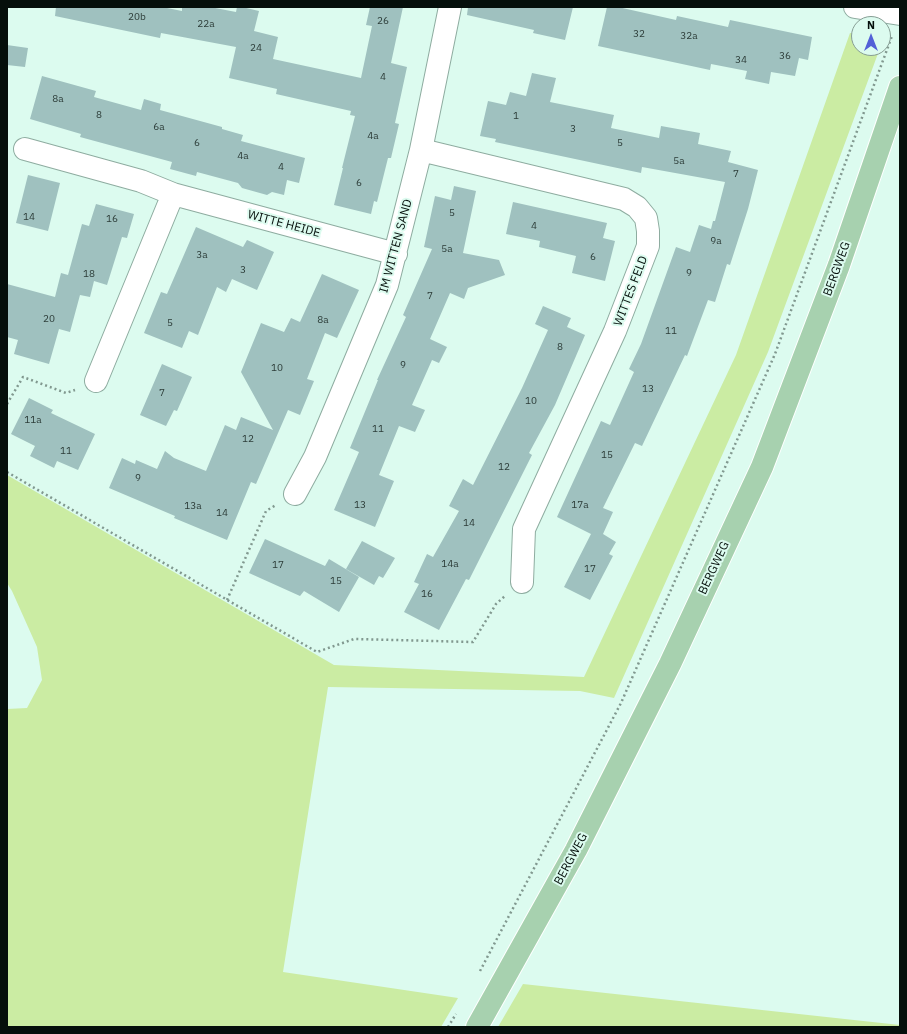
<!DOCTYPE html>
<style>
body{margin:0}
#map{position:relative;width:907px;height:1034px;overflow:hidden;background:#dcfbef;font-family:"IBM Plex Sans",sans-serif}
canvas{display:block}
.frame{position:absolute;inset:0;border:8px solid #050f0b;pointer-events:none}
.north{position:absolute;left:851px;top:16px;width:40px;height:40px;box-sizing:border-box;background:#dcfbef;border:1px solid #869d94;border-radius:50%;rotate:0deg;font-size:11px;font-weight:700;line-height:16px;text-align:center;color:#050f0b}
.north::after{content:'';display:block;margin:auto;width:14px;height:18px;background:#5360d7;clip-path:polygon(50% 0,100% 100%,50% 72%,0 100%)}
</style>
<div id="map">
<canvas width="907" height="1034"></canvas>
<div class="frame"></div>
<div class="north">N</div>
</div>
<script>
const ctx = document.querySelector('canvas').getContext('2d');
ctx.lineJoin = 'round';
function fill(path, color) {
  ctx.fillStyle = color;
  ctx.fill(path, 'evenodd');
}
function shape(rows) {
  const path = new Path2D();
  for (const r of rows) {
    path.moveTo(r[0], r[1]);
    for (let i = 2; i < r.length; i += 2) path.lineTo(r[i], r[i + 1]);
  }
  return path;
}
function stroke(path, color, width, dash) {
  ctx.strokeStyle = color;
  ctx.lineWidth = width;
  ctx.lineCap = dash ? 'butt' : 'round';
  ctx.setLineDash(dash || []);
  ctx.stroke(path);
}
function label(font, color, halo, rows, align = 'center') {
  ctx.font = font + ' "IBM Plex Sans",sans-serif';
  ctx.lineWidth = 4;
  ctx.setLineDash([]);
  ctx.textBaseline = 'middle';
  ctx.strokeStyle = halo;
  ctx.fillStyle = color;
  for (const [text, x, y, turn = 0] of rows) {
    ctx.save();
    ctx.translate(x, y);
    ctx.rotate((+turn || 0) * Math.PI / 180);
    ctx.textAlign = isNaN(turn) ? turn : align;
    if (halo) ctx.strokeText(text, 0, 0);
    ctx.fillText(text, 0, 0);
    ctx.restore();
  }
}
const green = shape([
 [850,33,859,34,859,48,880,48,768,352,614,698,580,691,328,687,283,972,458,998,441,1027,7,1027,7,709,27,708,42,680,37,647,12,591,7,583,7,475,334,665,584,677,736,355],
 [523,984,900,1025,900,1027,498,1027]
]);
const building = shape([
 [56,7,162,7,182,11,182,7,210,7,236,12,237,7,242,7,259,11,254,31,278,37,273,59,361,78,372,26,366,25,370,7,403,7,391,63,407,67,395,123,399,124,391,158,388,158,377,202,374,201,371,214,334,205,343,168,342,168,355,116,350,115,351,111,276,94,277,89,229,78,236,47,161,33,160,38,55,16],
 [468,7,573,7,565,40,533,33,534,30,467,15],
 [607,7,618,7,676,20,677,16,728,27,730,20,812,37,808,60,799,58,795,76,771,72,769,84,745,79,747,71,711,64,710,70,598,46],
 [7,45,28,48,25,67,7,65],
 [532,73,556,78,550,102,614,115,611,128,659,138,661,126,700,133,698,144,731,151,728,162,758,170,748,209,730,265,727,264,715,302,708,300,687,356,685,355,642,446,635,443,603,508,613,512,603,534,616,542,609,554,613,556,590,600,564,587,591,534,557,517,601,421,610,425,634,372,629,369,641,344,676,247,690,252,699,225,711,229,713,221,715,221,725,182,642,167,641,173,495,142,496,139,480,136,488,101,506,105,510,92,526,96],
 [42,76,96,91,94,97,141,110,144,99,161,104,160,110,222,127,222,129,243,135,241,141,305,158,299,183,287,180,284,195,272,192,267,195,242,188,238,183,197,172,196,176,170,169,172,162,80,137,81,134,30,119],
 [28,175,60,183,48,231,16,223],
 [454,186,476,191,463,253,499,260,505,275,468,288,464,299,450,293,430,339,447,347,439,363,432,360,412,405,425,410,415,432,399,426,379,475,394,481,375,527,334,510,359,452,350,448,378,380,377,380,406,317,403,315,432,249,424,247,435,196,451,200],
 [513,202,607,223,603,238,615,241,605,281,572,273,576,256,539,247,540,241,506,234],
 [96,204,134,214,127,238,122,237,107,285,94,281,90,297,80,295,70,332,59,329,49,364,14,354,18,340,7,337,7,284,55,297,61,273,68,275,82,224,89,226],
 [196,227,243,247,247,240,274,252,257,290,232,279,226,292,217,287,198,335,189,331,182,348,144,333,161,292,167,294],
 [322,274,359,290,337,338,325,333,307,379,314,381,300,415,288,410,256,484,251,482,227,540,174,518,175,516,109,488,122,458,135,464,136,460,157,469,165,451,174,458,206,471,225,425,236,430,241,417,273,430,241,372,261,323,284,332,291,318,300,322],
 [543,306,571,318,567,327,585,335,555,405,529,453,532,455,469,580,466,579,439,630,404,612,419,584,414,582,427,554,433,557,459,511,449,506,463,479,473,485,522,388,548,330,535,324],
 [162,364,192,377,177,411,174,410,166,426,140,415],
 [29,398,53,410,51,413,95,434,78,470,57,461,54,468,30,456,35,446,11,434],
 [265,539,325,566,329,559,359,577,339,612,304,591,300,596,249,573],
 [362,541,395,558,383,578,379,576,374,585,346,569]
]);
const path = shape([
 [7,404,23,377,66,393,75,390],
 [7,472,317,652,354,639,473,642,496,604,505,596],
 [227,600,266,511,276,505],
 [480,971,621,703,775,354,892,36],
 [448,1027,456,1014]
]);
const minor = shape([
 [855,7,900,14],
 [25,149,141,181,173,194,396,254],
 [421,150,624,199,637,207,646,218,648,231,648,246,615,331,524,529,522,582],
 [96,381,173,194],
 [295,494,315,457,387,285,421,150,450,7]
]);
const major = shape([
 [477,1027,576,850,670,664,762,467,839,265,900,87]
]);
const numberNames = [
 ["20b",137,17],
 ["26",383,21],
 ["22a",206,24],
 ["32",639,34],
 ["32a",689,36],
 ["24",256,48],
 ["36",785,56],
 ["34",741,60],
 ["4",383,77],
 ["8a",58,99],
 ["8",99,115],
 ["1",516,116],
 ["6a",159,127],
 ["3",573,129],
 ["4a",373,136],
 ["6",197,143],
 ["5",620,143],
 ["4a",243,156],
 ["5a",679,161],
 ["4",281,167],
 ["7",736,174],
 ["6",359,183],
 ["5",452,213],
 ["14",29,217],
 ["16",112,219],
 ["4",534,226],
 ["9a",716,241],
 ["5a",447,249],
 ["3a",202,255],
 ["6",593,257],
 ["3",243,270],
 ["9",689,273],
 ["18",89,274],
 ["7",430,296],
 ["20",49,319],
 ["8a",323,320],
 ["5",170,323],
 ["11",671,331],
 ["8",560,347],
 ["9",403,365],
 ["10",277,368],
 ["13",648,389],
 ["7",162,393],
 ["10",531,401],
 ["11a",33,420],
 ["11",378,429],
 ["12",248,439],
 ["11",66,451],
 ["15",607,455],
 ["12",504,467],
 ["9",138,478],
 ["13",360,505],
 ["17a",580,505],
 ["13a",193,506],
 ["14",222,513],
 ["14",469,523],
 ["14a",450,564],
 ["17",278,565],
 ["17",590,569],
 ["15",336,581],
 ["16",427,594]
];
const streetNames = [
 ["WITTE HEIDE",284,224,15],
 ["IM WITTEN SAND",396,246,-75],
 ["BERGWEG",837,269,-70],
 ["WITTES FELD",631,291,-69],
 ["BERGWEG",714,568,-65],
 ["BERGWEG",571,859,-62]
];
fill(green, '#cbeca3');
fill(building, '#9fc1bf');
stroke(minor, '#8eaca0', 24);
stroke(major, '#fff', 24);
stroke(path, '#81988f', 2.5, [2, 3]);
stroke(minor, '#fff', 22);
stroke(major, '#a7d1af', 22);
label('10px', '#2c3c38', null, numberNames);
label('12px', '#050f0b', '#dcfbef', streetNames);
</script>
